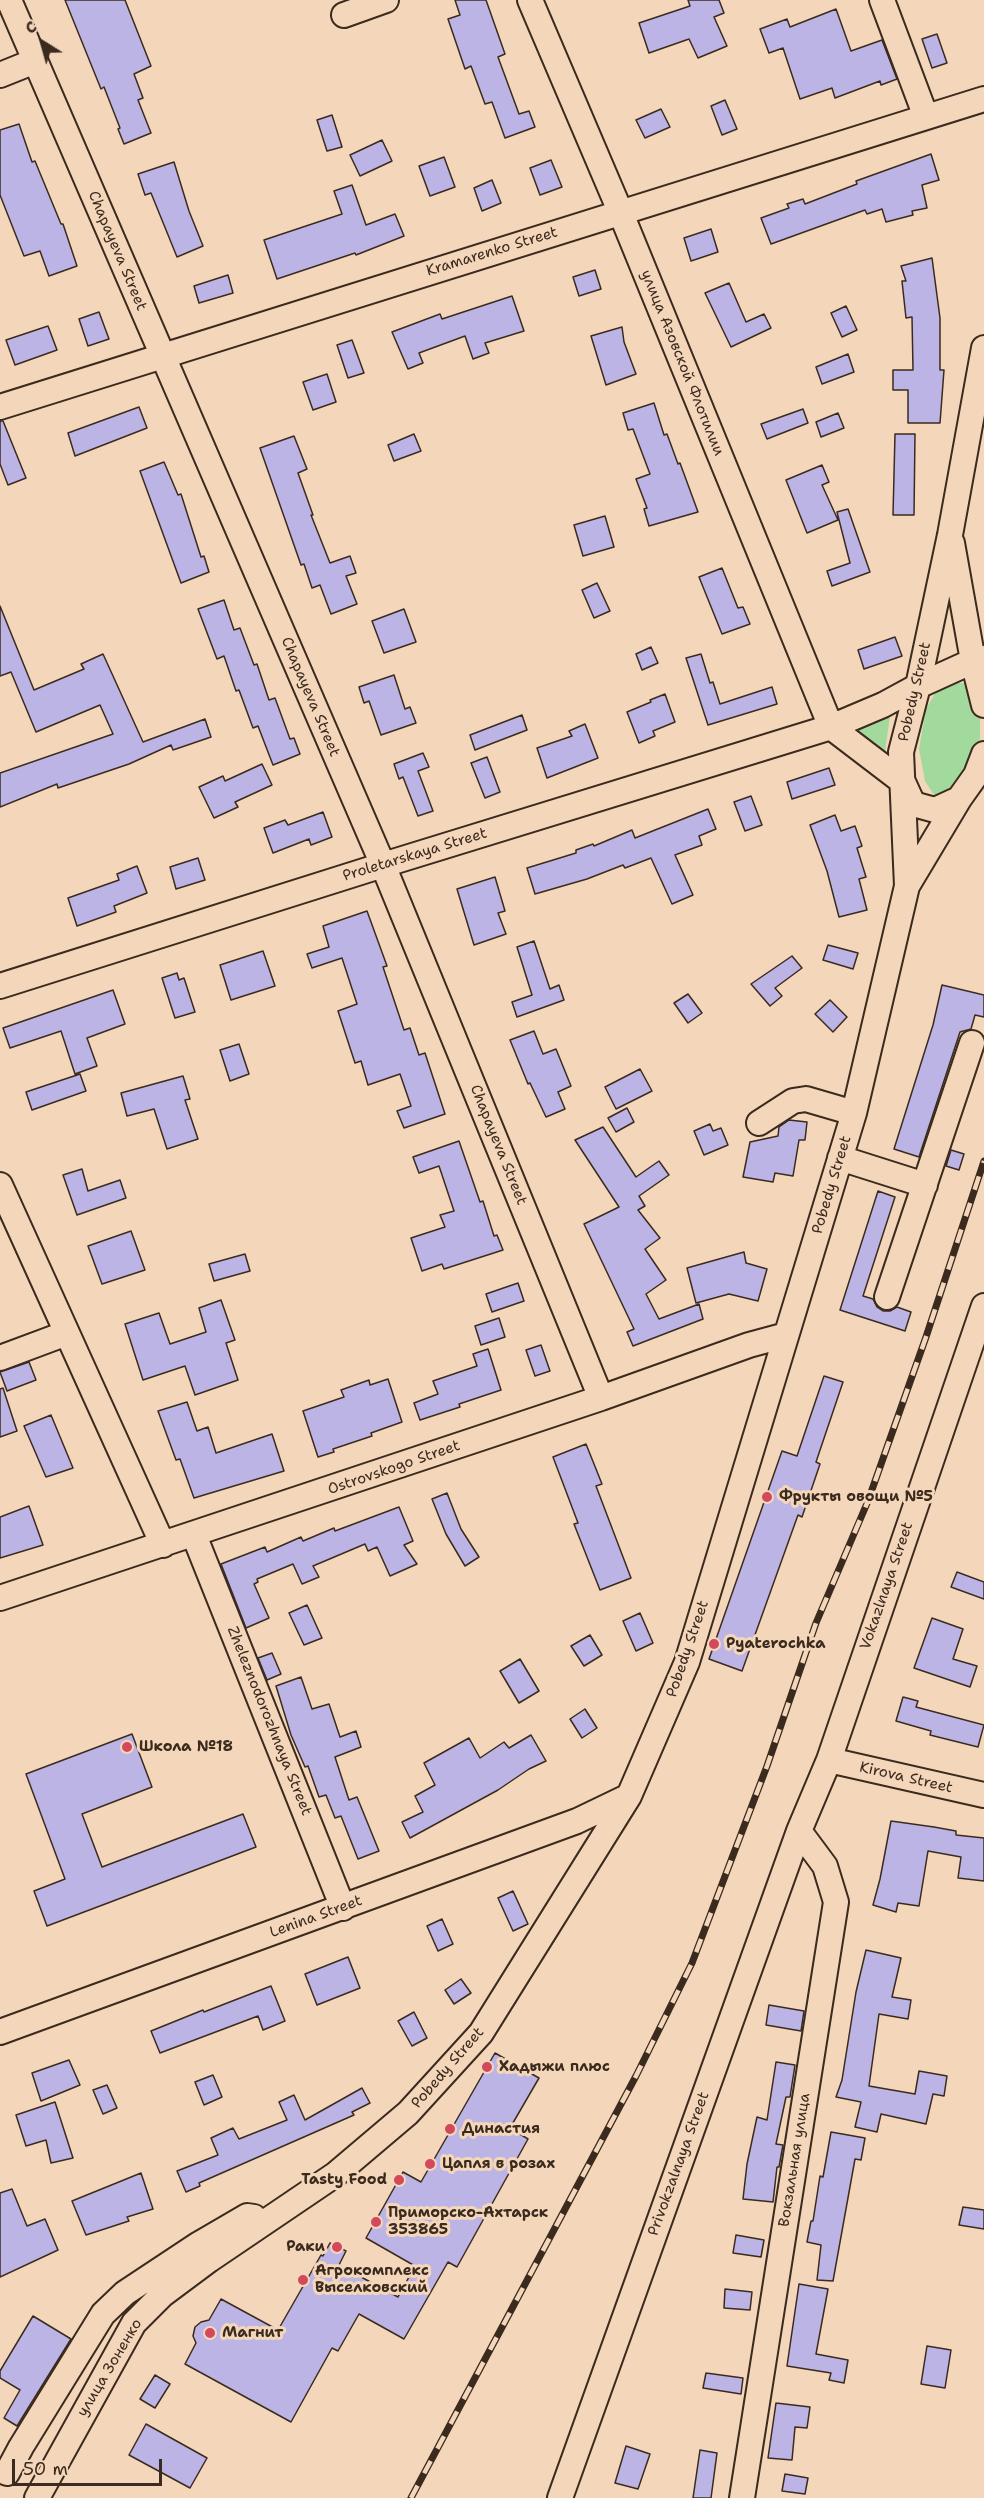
<!DOCTYPE html>
<meta charset="utf-8">
<style>
body{margin:0}
#map{position:relative;width:984px;height:2498px;overflow:hidden;background:#f4d7ba;font-family:"Shantell Sans",sans-serif}
canvas{display:block}
.north{position:absolute;left:12px;top:12px;width:60px;height:60px;-webkit-text-stroke:4px #f4d7ba;paint-order:stroke;rotate:323deg;font-size:16px;font-weight:700;line-height:24px;text-align:center;color:#3b2a1e}
.north::after{content:'';display:block;margin:auto;width:21px;height:27px;background:#3b2a1e;clip-path:polygon(50% 0,100% 100%,50% 72%,0 100%)}
.scale{position:absolute;left:12px;top:2459px;width:150px;height:27px;box-sizing:border-box;border:3px solid #3b2a1e;border-top:0;padding-left:8px;font-size:18px;line-height:21px;white-space:nowrap;color:#3b2a1e;-webkit-text-stroke:4px #f4d7ba;paint-order:stroke}
</style>
<div id="map">
<canvas width="984" height="2498"></canvas>
<div class="north">С</div>
<div class="scale">50 m</div>
</div>
<script>
const ctx = document.querySelector('canvas').getContext('2d');
ctx.lineJoin = 'round';
function fill(path, color) {
  ctx.fillStyle = color;
  ctx.fill(path, 'evenodd');
}
function shape(rows) {
  const path = new Path2D();
  for (const r of rows) {
    path.moveTo(r[0], r[1]);
    for (let i = 2; i < r.length; i += 2) path.lineTo(r[i], r[i + 1]);
  }
  return path;
}
function stroke(path, color, width, dash) {
  ctx.strokeStyle = color;
  ctx.lineWidth = width;
  ctx.lineCap = dash ? 'butt' : 'round';
  ctx.setLineDash(dash || []);
  ctx.stroke(path);
}
function label(font, color, halo, rows, align = 'center') {
  ctx.font = font + ' "Shantell Sans",sans-serif';
  ctx.lineWidth = 6;
  ctx.setLineDash([]);
  ctx.textBaseline = 'middle';
  ctx.strokeStyle = halo;
  ctx.fillStyle = color;
  for (const [text, x, y, turn = 0] of rows) {
    ctx.save();
    ctx.translate(x, y);
    ctx.rotate((+turn || 0) * Math.PI / 180);
    ctx.textAlign = isNaN(turn) ? turn : align;
    if (halo) ctx.strokeText(text, 0, 0);
    ctx.fillText(text, 0, 0);
    ctx.restore();
  }
}
const green = shape([
 [948,683,964,683,975,696,980,713,980,738,974,763,955,793,936,798,925,781,919,749,926,709,934,695],
 [890,716,885,752,846,728]
]);
const building = shape([
 [65,0,125,0,151,66,134,74,143,98,138,100,151,133,124,144,118,129,120,128,104,87,101,89,65,0],
 [455,0,486,0,505,54,498,57,519,114,529,111,535,127,505,138,492,102,485,104,471,66,465,69,448,19,460,15,455,0],
 [688,0,719,0,724,13,714,17,727,46,698,58,689,39,649,53,639,23,690,6,688,0],
 [836,9,851,51,882,40,897,79,881,85,880,81,835,98,832,88,800,99,783,48,769,53,760,29,787,19,790,27,836,9],
 [937,34,947,63,932,68,922,39,937,34],
 [725,100,737,129,722,135,711,106,725,100],
 [661,109,670,127,645,138,636,120,661,109],
 [332,115,342,147,327,151,317,120,332,115],
 [19,124,32,162,35,161,61,224,63,224,77,266,49,276,40,251,24,256,0,195,0,130,19,124],
 [382,140,392,161,360,176,350,155,382,140],
 [931,154,939,180,922,185,927,208,912,211,913,215,886,222,882,209,867,214,865,210,771,244,761,218,789,208,787,204,803,199,805,204,857,184,856,181,931,154],
 [444,157,455,187,430,196,419,166,444,157],
 [551,160,562,187,540,195,530,168,551,160],
 [174,162,189,211,203,246,177,257,151,193,145,195,138,174,174,162],
 [492,180,501,203,482,211,474,188,492,180],
 [352,185,366,225,395,214,404,236,356,255,355,253,277,279,264,240,342,214,334,191,352,185],
 [711,229,718,252,691,261,684,238,711,229],
 [932,258,940,318,940,370,944,370,940,423,908,423,908,390,893,390,893,370,913,370,912,317,906,318,902,281,906,281,901,266,932,258],
 [595,270,601,289,579,296,573,277,595,270],
 [228,275,233,293,199,303,194,286,228,275],
 [729,283,746,322,764,314,771,328,731,347,705,293,729,283],
 [512,296,524,331,485,343,489,353,473,359,465,336,419,353,423,363,408,369,392,332,440,314,442,319,512,296],
 [846,306,857,330,842,337,831,313,846,306],
 [99,312,109,339,88,346,79,319,99,312],
 [48,326,57,350,15,365,6,340,48,326],
 [622,327,624,342,636,374,606,385,591,336,622,327],
 [352,340,364,373,348,378,337,345,352,340],
 [848,354,854,372,822,384,816,367,848,354],
 [327,374,336,402,313,410,303,382,327,374],
 [654,403,664,435,667,434,678,464,680,463,698,512,649,526,644,509,647,508,636,479,650,474,633,429,628,430,623,413,654,403],
 [139,407,147,428,75,456,68,433,139,407],
 [803,409,808,423,767,439,761,424,803,409],
 [838,413,844,428,821,437,816,422,838,413],
 [0,421,3,421,26,478,8,485,0,464,0,421],
 [414,434,421,451,394,461,388,445,414,434],
 [895,434,915,434,914,515,893,515,895,434],
 [294,436,307,469,298,473,313,515,311,515,330,563,350,556,356,573,346,576,357,604,331,614,320,585,312,588,304,564,301,565,260,448,294,436],
 [164,462,178,495,181,494,201,557,204,556,209,572,181,583,140,471,164,462],
 [822,465,829,482,822,485,838,520,807,533,786,480,822,465],
 [848,509,870,572,832,586,827,571,850,563,837,512,848,509],
 [605,516,614,547,583,556,574,525,605,516],
 [722,568,738,608,743,607,750,624,722,634,699,577,722,568],
 [597,583,610,611,594,618,582,590,597,583],
 [224,600,234,630,240,628,254,665,257,664,269,700,275,698,290,739,294,738,300,754,273,765,258,726,253,728,239,690,236,691,224,656,217,659,198,609,224,600],
 [0,606,34,690,84,669,81,664,103,654,143,742,205,719,211,737,173,750,171,745,129,764,58,788,57,784,0,807,0,773,113,734,100,705,36,732,11,672,0,676,0,606],
 [404,609,416,642,384,653,372,621,404,609],
 [895,637,902,656,864,669,858,650,895,637],
 [651,647,658,663,642,670,636,654,651,647],
 [701,654,710,683,713,682,720,704,772,687,777,704,708,725,686,658,701,654],
 [394,675,405,709,410,707,416,723,381,735,369,701,364,703,359,687,394,675],
 [665,694,675,722,653,731,655,736,639,743,627,712,651,702,650,700,665,694],
 [522,715,527,730,475,750,470,735,522,715],
 [585,724,598,758,547,778,537,748,572,736,569,731,585,724],
 [423,753,429,767,418,771,433,811,418,816,403,777,399,779,394,764,423,753],
 [487,757,500,792,485,798,471,763,487,757],
 [262,764,272,785,235,802,238,807,214,818,199,787,223,776,225,781,262,764],
 [829,768,835,785,792,799,787,782,829,768],
 [751,796,762,825,745,831,734,802,751,796],
 [708,809,716,829,699,836,702,845,675,855,693,895,672,904,651,858,625,868,623,865,587,879,535,894,527,868,576,853,576,850,593,844,594,846,632,830,635,838,708,809],
 [323,812,332,837,311,845,309,839,273,853,264,828,285,820,288,825,323,812],
 [835,815,841,831,855,826,862,846,857,848,866,877,859,879,867,910,839,917,827,871,810,825,835,815],
 [198,858,205,880,176,889,170,867,198,858],
 [137,866,147,893,114,906,116,912,77,926,68,898,119,880,117,874,137,866],
 [495,877,505,911,498,913,506,934,474,945,457,889,495,877],
 [367,911,387,966,383,967,404,1030,410,1028,419,1055,425,1053,445,1114,404,1128,397,1111,411,1106,400,1074,368,1085,361,1061,355,1063,338,1011,357,1004,342,958,312,968,307,954,329,947,323,926,367,911],
 [534,941,550,989,559,985,564,1000,517,1017,512,1002,532,995,517,947,534,941],
 [828,945,858,953,853,969,823,960,828,945],
 [263,951,275,986,231,1000,220,965,263,951],
 [792,956,802,968,775,988,782,996,770,1006,751,984,792,956],
 [177,973,179,980,184,978,195,1012,175,1018,162,978,177,973],
 [942,985,984,995,984,1017,975,1015,971,1029,960,1032,919,1157,894,1149,933,1025,942,985],
 [113,990,125,1024,87,1038,97,1066,75,1074,61,1031,10,1048,3,1028,113,990],
 [688,994,702,1013,688,1023,674,1003,688,994],
 [830,1000,847,1017,833,1032,815,1014,830,1000],
 [534,1031,543,1054,556,1049,571,1086,558,1092,565,1109,546,1117,530,1083,528,1084,510,1040,534,1031],
 [239,1044,249,1074,230,1081,220,1050,239,1044],
 [640,1069,652,1091,616,1109,605,1087,640,1069],
 [80,1074,86,1091,32,1110,26,1092,80,1074],
 [183,1076,190,1099,185,1100,198,1139,167,1149,154,1109,127,1116,121,1093,183,1076],
 [627,1108,634,1122,616,1132,608,1118,627,1108],
 [789,1120,807,1122,805,1140,799,1140,793,1176,775,1173,773,1182,743,1177,750,1142,778,1136,779,1127,789,1120],
 [710,1124,713,1131,721,1128,728,1145,704,1155,694,1131,710,1124],
 [603,1127,636,1177,659,1161,669,1175,639,1196,645,1206,638,1210,660,1238,645,1249,666,1280,646,1294,659,1319,699,1304,703,1319,633,1346,627,1332,634,1329,584,1224,619,1207,575,1140,603,1127],
 [459,1141,480,1202,483,1201,494,1236,497,1235,503,1250,444,1269,442,1264,422,1271,411,1238,445,1227,440,1215,454,1211,439,1166,419,1173,413,1157,459,1141],
 [951,1150,964,1154,959,1170,946,1166,951,1150],
 [82,1169,88,1191,120,1180,126,1198,77,1215,63,1175,82,1169],
 [878,1191,895,1197,863,1296,873,1299,877,1307,883,1311,890,1311,897,1307,911,1312,905,1331,840,1310,878,1191],
 [131,1231,145,1270,102,1284,88,1246,131,1231],
 [744,1252,746,1263,767,1269,758,1301,729,1294,696,1303,687,1268,744,1252],
 [245,1254,250,1271,214,1281,209,1264,245,1254],
 [518,1283,524,1301,492,1312,486,1294,518,1283],
 [221,1300,235,1340,226,1343,238,1380,195,1395,185,1366,143,1380,125,1324,159,1313,170,1344,206,1332,199,1308,221,1300],
 [499,1318,505,1337,481,1345,475,1326,499,1318],
 [541,1345,550,1371,535,1376,526,1350,541,1345],
 [488,1349,501,1390,459,1404,460,1407,420,1420,414,1403,438,1394,433,1381,477,1366,473,1354,488,1349],
 [29,1362,36,1380,7,1391,0,1372,29,1362],
 [824,1376,843,1382,816,1462,820,1464,802,1517,798,1515,742,1671,709,1659,782,1451,797,1456,824,1376],
 [388,1379,402,1422,371,1433,372,1436,333,1449,334,1452,318,1457,303,1411,344,1397,341,1390,369,1380,370,1385,388,1379],
 [3,1388,17,1431,0,1437,0,1389,3,1388],
 [187,1402,197,1431,208,1427,216,1453,272,1434,284,1471,194,1498,180,1459,176,1460,158,1411,187,1402],
 [51,1415,73,1468,46,1477,24,1426,51,1415],
 [586,1444,602,1484,596,1486,631,1578,600,1590,574,1524,578,1523,553,1457,586,1444],
 [447,1493,461,1529,479,1557,465,1566,446,1534,432,1499,447,1493],
 [29,1506,43,1545,0,1558,0,1517,29,1506],
 [399,1507,413,1541,404,1545,417,1564,390,1576,377,1547,368,1551,365,1544,313,1566,319,1577,302,1584,293,1564,257,1579,258,1582,254,1584,269,1618,246,1628,221,1564,265,1547,267,1552,301,1537,303,1541,334,1528,335,1531,399,1507],
 [957,1572,984,1582,984,1599,951,1587,957,1572],
 [307,1605,322,1638,304,1645,289,1613,307,1605],
 [640,1613,653,1643,636,1651,623,1621,640,1613],
 [932,1618,963,1629,953,1659,977,1666,970,1687,914,1668,932,1618],
 [590,1635,602,1655,584,1666,571,1646,590,1635],
 [272,1653,281,1674,267,1680,258,1658,272,1653],
 [520,1659,539,1691,519,1703,500,1671,520,1659],
 [301,1677,312,1709,329,1704,340,1737,356,1731,361,1747,335,1757,349,1800,357,1797,379,1851,358,1859,341,1816,335,1818,326,1795,319,1797,308,1766,305,1767,291,1735,276,1686,301,1677],
 [903,1697,918,1701,916,1707,984,1725,978,1747,930,1735,931,1731,896,1721,903,1697],
 [585,1709,597,1728,582,1738,570,1719,585,1709],
 [132,1734,152,1787,82,1814,102,1867,243,1814,256,1847,47,1926,34,1891,65,1879,26,1774,132,1734],
 [531,1735,546,1761,529,1769,498,1790,410,1838,402,1822,423,1812,415,1796,435,1785,424,1763,469,1738,480,1758,504,1742,509,1748,531,1735],
 [891,1821,934,1827,956,1831,956,1835,984,1838,984,1881,958,1878,961,1857,928,1851,919,1906,898,1903,896,1912,873,1905,880,1879,891,1821],
 [513,1891,528,1924,513,1931,498,1898,513,1891],
 [442,1919,453,1944,438,1951,427,1926,442,1919],
 [866,1950,901,1958,892,1997,911,2000,908,2019,879,2014,869,2086,915,2094,919,2071,947,2076,944,2096,933,2094,926,2124,881,2114,877,2132,855,2127,861,2102,836,2097,842,2080,856,1992,866,1950],
 [348,1957,360,1988,317,2005,305,1974,348,1957],
 [461,1979,471,1993,454,2004,445,1990,461,1979],
 [271,1986,285,2021,263,2030,258,2016,160,2053,151,2031,203,2010,204,2012,271,1986],
 [769,2005,804,2011,801,2031,766,2025,769,2005],
 [414,2012,427,2038,412,2046,398,2021,414,2012],
 [495,2053,539,2078,510,2128,528,2139,457,2267,448,2262,404,2339,359,2314,338,2351,332,2348,291,2422,185,2364,196,2343,193,2336,195,2327,201,2322,209,2320,221,2299,278,2330,321,2255,323,2256,330,2243,346,2251,339,2265,398,2297,415,2266,366,2238,403,2172,421,2182,495,2053],
 [69,2060,80,2085,41,2101,32,2073,69,2060],
 [776,2062,795,2065,790,2097,786,2097,776,2144,783,2145,779,2167,777,2167,773,2202,743,2199,747,2164,757,2117,767,2120,776,2062],
 [213,2075,222,2097,204,2105,195,2082,213,2075],
 [107,2085,117,2108,103,2114,93,2090,107,2085],
 [362,2088,370,2103,352,2112,354,2115,199,2183,200,2186,186,2192,177,2171,218,2155,211,2138,233,2128,239,2139,287,2120,279,2102,294,2095,305,2120,362,2088],
 [55,2102,73,2158,51,2163,46,2140,26,2146,16,2115,55,2102],
 [831,2132,865,2138,861,2160,855,2159,833,2281,817,2280,821,2245,807,2242,811,2221,813,2221,820,2176,823,2177,831,2132],
 [141,2173,153,2209,127,2217,129,2221,86,2235,72,2201,141,2173],
 [12,2189,27,2226,45,2219,58,2250,0,2277,0,2193,12,2189],
 [963,2207,984,2210,984,2229,959,2225,963,2207],
 [736,2235,764,2240,761,2257,733,2253,736,2235],
 [799,2284,828,2289,816,2354,848,2360,844,2383,829,2380,831,2373,787,2366,799,2284],
 [725,2289,752,2292,750,2310,724,2308,725,2289],
 [33,2316,71,2339,17,2426,4,2418,20,2390,0,2378,0,2371,33,2316],
 [927,2346,951,2350,945,2388,921,2384,927,2346],
 [706,2373,743,2378,741,2394,703,2388,706,2373],
 [155,2375,170,2384,155,2408,140,2399,155,2375],
 [776,2403,810,2407,807,2428,795,2427,792,2460,768,2458,776,2403],
 [146,2424,207,2458,190,2488,129,2455,146,2424],
 [626,2446,650,2454,638,2489,615,2483,626,2446],
 [700,2450,717,2453,711,2498,693,2498,700,2450],
 [785,2474,808,2478,805,2494,782,2491,785,2474]
]);
const minor = shape([
 [9,0,383,865,601,1398],
 [530,0,620,211,831,727],
 [882,0,926,117],
 [344,15,386,0],
 [0,75,35,61],
 [0,407,984,99],
 [952,543,973,661,984,705],
 [831,727,903,782,913,804,935,810,959,799],
 [907,886,959,799,976,775,984,754],
 [0,986,383,865,831,727,883,705,918,686,973,661,984,658],
 [759,1123,793,1101,806,1099,854,1113],
 [840,1158,925,1185],
 [0,1185,163,1545],
 [887,1297,972,1043],
 [0,1358,67,1333],
 [194,1535,343,1908],
 [0,1598,601,1398,749,1345,786,1335],
 [829,1760,984,1795],
 [0,2032,577,1821,629,1796],
 [7,2473,21,2447,103,2314,125,2293,199,2244,247,2216,254,2217],
 [37,2498,134,2323,162,2295,209,2260,336,2174,408,2113,481,2033,629,1796,687,1662,854,1113,907,886,901,752,918,686,950,535,984,348],
 [560,2498,799,1831,829,1760,984,1306],
 [742,2498,836,1902,825,1866,799,1831]
]);
const rail = shape([
 [411,2498,636,2076,692,1963,767,1766,816,1623,868,1501,926,1337,984,1161]
]);
const markers = [
 [767,1497,6,"#d1495b"],
 [714,1644,6,"#d1495b"],
 [127,1747,6,"#d1495b"],
 [487,2067,6,"#d1495b"],
 [450,2129,6,"#d1495b"],
 [430,2164,6,"#d1495b"],
 [399,2180,6,"#d1495b"],
 [376,2222,6,"#d1495b"],
 [337,2247,6,"#d1495b"],
 [303,2280,6,"#d1495b"],
 [210,2333,6,"#d1495b"]
];
const streetNames = [
 ["Chapayeva Street",117,251,67],
 ["Kramarenko Street",492,252,-17],
 ["улица Азовской Флотилии",682,363,68],
 ["Pobedy Street",915,692,-77],
 ["Chapayeva Street",310,697,67],
 ["Proletarskaya Street",415,855,-17],
 ["Chapayeva Street",498,1145,68],
 ["Pobedy Street",832,1185,-73],
 ["Ostrovskogo Street",394,1468,-19],
 ["Vokazlnaya Street",887,1586,-71],
 ["Pobedy Street",688,1649,-71],
 ["Zheleznodorozhnaya Street",269,1721,68],
 ["Kirova Street",906,1778,13],
 ["Lenina Street",316,1917,-20],
 ["Pobedy Street",448,2068,-49],
 ["Вокзальная улица",795,2160,-81],
 ["Privokzalnaya Street",679,2164,-70],
 ["улица Зоненко",110,2368,-59]
];
const poiNames = [
 ["Фрукты овощи №5",779,1497],
 ["Pyaterochka",726,1644],
 ["Школа №18",139,1747],
 ["Хадыжи плюс",499,2067],
 ["Династия",462,2129],
 ["Цапля в розах",442,2164],
 ["Tasty Food",387,2180,"right"],
 ["Приморско-Ахтарск",388,2213],
 ["353865",388,2230],
 ["Раки",325,2247,"right"],
 ["Агрокомплекс",315,2271],
 ["Выселковский",315,2288],
 ["Магнит",222,2333]
];
fill(green, '#a2d99d');
fill(building, '#bcb4e5');
stroke(building, '#3b2a1e', 1.5);
stroke(minor, '#3b2a1e', 28);
stroke(minor, '#f4d7ba', 24);
stroke(rail, '#3b2a1e', 7);
stroke(rail, '#f4d7ba', 4.5, [14]);
for (const [x, y, r, color] of markers) {
  const dot = new Path2D();
  dot.arc(x, y, r, 0, 2 * Math.PI);
  ctx.fillStyle = color;
  ctx.fill(dot);
  stroke(dot, '#f4d7ba', 2);
}
label('15px', '#3b2a1e', '#f4d7ba', streetNames);
label('bold 15px', '#3b2a1e', '#f4d7ba', poiNames, 'left');
</script>
